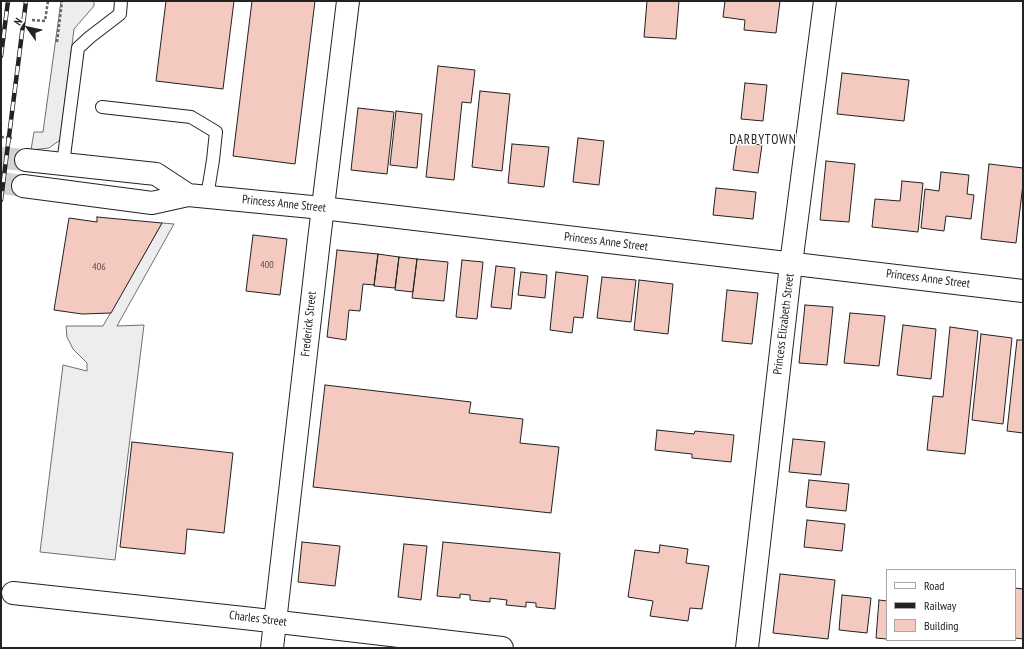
<!DOCTYPE html>
<style>
body{margin:0}
#map{position:relative;width:1024px;height:649px;overflow:hidden;background:#fff;font-family:"PT Sans Narrow",sans-serif}
canvas{display:block}
.frame{position:absolute;inset:0;border:2px solid #222;pointer-events:none}
.legend{position:absolute;left:886px;top:569px;width:130px;height:72px;box-sizing:border-box;background:#fff;border:1px solid #a7a7a7;margin:0;padding:5px 7px;list-style:none;font-size:12px;color:#222}
.legend li{display:flex;align-items:center;gap:8px;height:20px}
.legend b{width:20px;border:1px solid #a7a7a7}
.north{position:absolute;left:8px;top:8px;width:40px;height:40px;-webkit-text-stroke:3px #fff;paint-order:stroke;rotate:303deg;font-size:11px;font-weight:700;line-height:16px;text-align:center;color:#222}
.north::after{content:'';display:block;margin:auto;width:14px;height:18px;background:#222;clip-path:polygon(50% 0,100% 100%,50% 72%,0 100%)}
</style>
<div id="map">
<canvas width="1024" height="649"></canvas>
<div class="frame"></div>
<ul class="legend">
<li><b style="height:5px;background:#fff"></b>Road</li>
<li><b style="height:5px;background:#222"></b>Railway</li>
<li><b style="height:11px;background:#f3c9c0"></b>Building</li>
</ul>
<div class="north">N</div>
</div>
<script>
const ctx = document.querySelector('canvas').getContext('2d');
ctx.lineJoin = 'round';
function fill(path, color) {
  ctx.fillStyle = color;
  ctx.fill(path, 'evenodd');
}
function shape(rows) {
  const path = new Path2D();
  for (const r of rows) {
    path.moveTo(r[0], r[1]);
    for (let i = 2; i < r.length; i += 2) path.lineTo(r[i], r[i + 1]);
  }
  return path;
}
function stroke(path, color, width, dash) {
  ctx.strokeStyle = color;
  ctx.lineWidth = width;
  ctx.lineCap = dash ? 'butt' : 'round';
  ctx.setLineDash(dash || []);
  ctx.stroke(path);
}
function label(font, color, halo, rows, align = 'center') {
  ctx.font = font + ' "PT Sans Narrow",sans-serif';
  ctx.lineWidth = 3;
  ctx.setLineDash([]);
  ctx.textBaseline = 'middle';
  ctx.strokeStyle = halo;
  ctx.fillStyle = color;
  for (const [text, x, y, turn = 0] of rows) {
    ctx.save();
    ctx.translate(x, y);
    ctx.rotate((+turn || 0) * Math.PI / 180);
    ctx.textAlign = isNaN(turn) ? turn : align;
    if (halo) ctx.strokeText(text, 0, 0);
    ctx.fillText(text, 0, 0);
    ctx.restore();
  }
}
const parking = shape([
 [61,1,94,1,94,6,74,29,60,140,49,148,31,150,34,132,43,132,61,1],
 [162,223,174,224,117,326,144,325,115,560,40,552,63,365,87,371,87,363,73,349,67,337,66,326,103,326,162,223]
]);
const building = shape([
 [166,1,234,1,223,89,156,81,166,1],
 [252,1,315,1,295,164,233,156,252,1],
 [647,1,679,1,676,39,644,37,647,1],
 [725,1,780,1,776,33,744,30,745,20,723,17,725,1],
 [438,66,475,70,471,103,462,102,454,180,426,177,438,66],
 [842,73,909,80,904,121,837,114,842,73],
 [745,83,767,85,763,121,741,119,745,83],
 [480,91,510,94,502,171,472,167,480,91],
 [358,108,394,112,387,174,351,170,358,108],
 [396,111,422,114,417,168,390,165,396,111],
 [578,138,604,141,599,185,573,182,578,138],
 [737,142,762,145,758,173,733,170,737,142],
 [512,144,549,147,544,187,508,183,512,144],
 [826,161,855,164,849,222,820,220,826,161],
 [989,164,1023,168,1023,184,1016,243,981,239,989,164],
 [941,172,969,175,967,194,974,195,971,219,946,216,944,231,921,228,925,189,939,191,941,172],
 [902,181,923,183,918,232,872,227,875,199,900,201,902,181],
 [716,188,756,192,753,219,713,215,716,188],
 [97,217,162,223,111,313,82,314,54,310,69,218,97,222,97,217],
 [253,235,287,239,280,295,246,291,253,235],
 [337,250,378,254,374,285,363,284,360,311,349,310,346,340,327,337,337,250],
 [378,254,399,257,395,288,374,286,378,254],
 [399,257,417,259,413,292,395,290,399,257],
 [417,259,448,262,444,301,412,298,417,259],
 [462,260,483,262,477,319,456,317,462,260],
 [496,266,515,268,511,309,491,307,496,266],
 [521,272,547,275,545,298,518,295,521,272],
 [556,272,588,276,583,318,574,317,572,333,550,330,556,272],
 [602,277,636,280,631,322,597,318,602,277],
 [639,280,673,284,668,334,634,330,639,280],
 [727,290,758,293,752,344,722,341,727,290],
 [805,305,833,307,827,365,799,363,805,305],
 [850,313,885,316,879,366,844,363,850,313],
 [903,325,936,329,931,379,897,375,903,325],
 [950,327,978,331,965,454,927,450,933,396,943,397,950,327],
 [981,334,1012,338,1003,424,972,420,981,334],
 [1017,340,1023,340,1023,433,1007,431,1017,340],
 [325,385,471,402,469,413,523,419,520,443,559,447,551,513,313,487,325,385],
 [657,430,694,434,695,431,734,435,731,462,692,458,692,454,655,450,657,430],
 [793,439,825,442,821,475,789,472,793,439],
 [132,442,233,453,224,533,187,529,185,554,120,547,132,442],
 [809,480,849,484,846,511,806,507,809,480],
 [807,520,845,524,842,551,804,547,807,520],
 [302,542,340,546,335,586,298,582,302,542],
 [443,542,560,553,555,609,536,607,536,603,526,602,526,607,506,605,507,600,490,598,490,602,470,600,470,595,460,594,460,598,437,596,443,542],
 [404,544,427,546,421,600,398,597,404,544],
 [660,545,688,549,686,563,709,566,702,609,690,608,688,621,650,616,653,601,628,597,635,550,659,553,660,545],
 [780,574,835,580,828,639,773,633,780,574],
 [1015,588,1023,589,1023,639,1015,638,1015,588],
 [842,595,871,598,867,633,839,630,842,595],
 [879,600,887,601,887,639,876,638,879,600]
]);
const tertiaryTunnel = shape([
 [1,158,26,160],
 [1,183,23,186]
]);
const path = shape([
 [32,20,45,21,48,1],
 [57,42,62,1],
 [1,137,12,138]
]);
const service = shape([
 [102,107,191,117,216,132,213,160,207,197],
 [63,164,78,48,90,37,120,14,121,1]
]);
const minor = shape([
 [272,648,319,240,348,1],
 [747,648,791,264,825,1]
]);
const tertiary = shape([
 [26,160,156,174,188,195],
 [23,186,152,203,188,195,322,208,1023,291]
]);
const primary = shape([
 [13,593,253,619,502,648]
]);
const rail = shape([
 [1,56,8,1],
 [1,200,26,1]
]);
const numberNames = [
 ["400",267,265],
 ["406",99,267]
];
const streetNames = [
 ["Princess Anne Street",284,204,6],
 ["Princess Anne Street",606,242,7],
 ["Princess Anne Street",928,279,7],
 ["Frederick Street",309,324,-84],
 ["Princess Elizabeth Street",784,324,-83],
 ["Charles Street",258,619,7]
];
const neighbourhoodNames = [
 ["DARBYTOWN",763,140]
];
fill(parking, '#ededed');
stroke(parking, '#6f6f6f', 1);
fill(building, '#f3c9c0');
stroke(building, '#222', 1);
stroke(tertiaryTunnel, '#d3d3d3', 22, [22, 11]);
stroke(service, '#222', 14);
stroke(minor, '#222', 24);
stroke(tertiary, '#222', 24);
stroke(primary, '#222', 24);
stroke(path, '#646464', 2.5, [3, 2]);
stroke(service, '#fff', 12);
stroke(minor, '#fff', 22);
stroke(tertiary, '#fff', 22);
stroke(primary, '#fff', 22);
stroke(rail, '#222', 4.5);
stroke(rail, '#fff', 3, [9]);
label('10px', '#564c4a', null, numberNames);
label('12px', '#222', '#fff', streetNames);
ctx.letterSpacing = '1px';
label('13px', '#222', '#fff', neighbourhoodNames);
ctx.letterSpacing = '0px';
</script>
